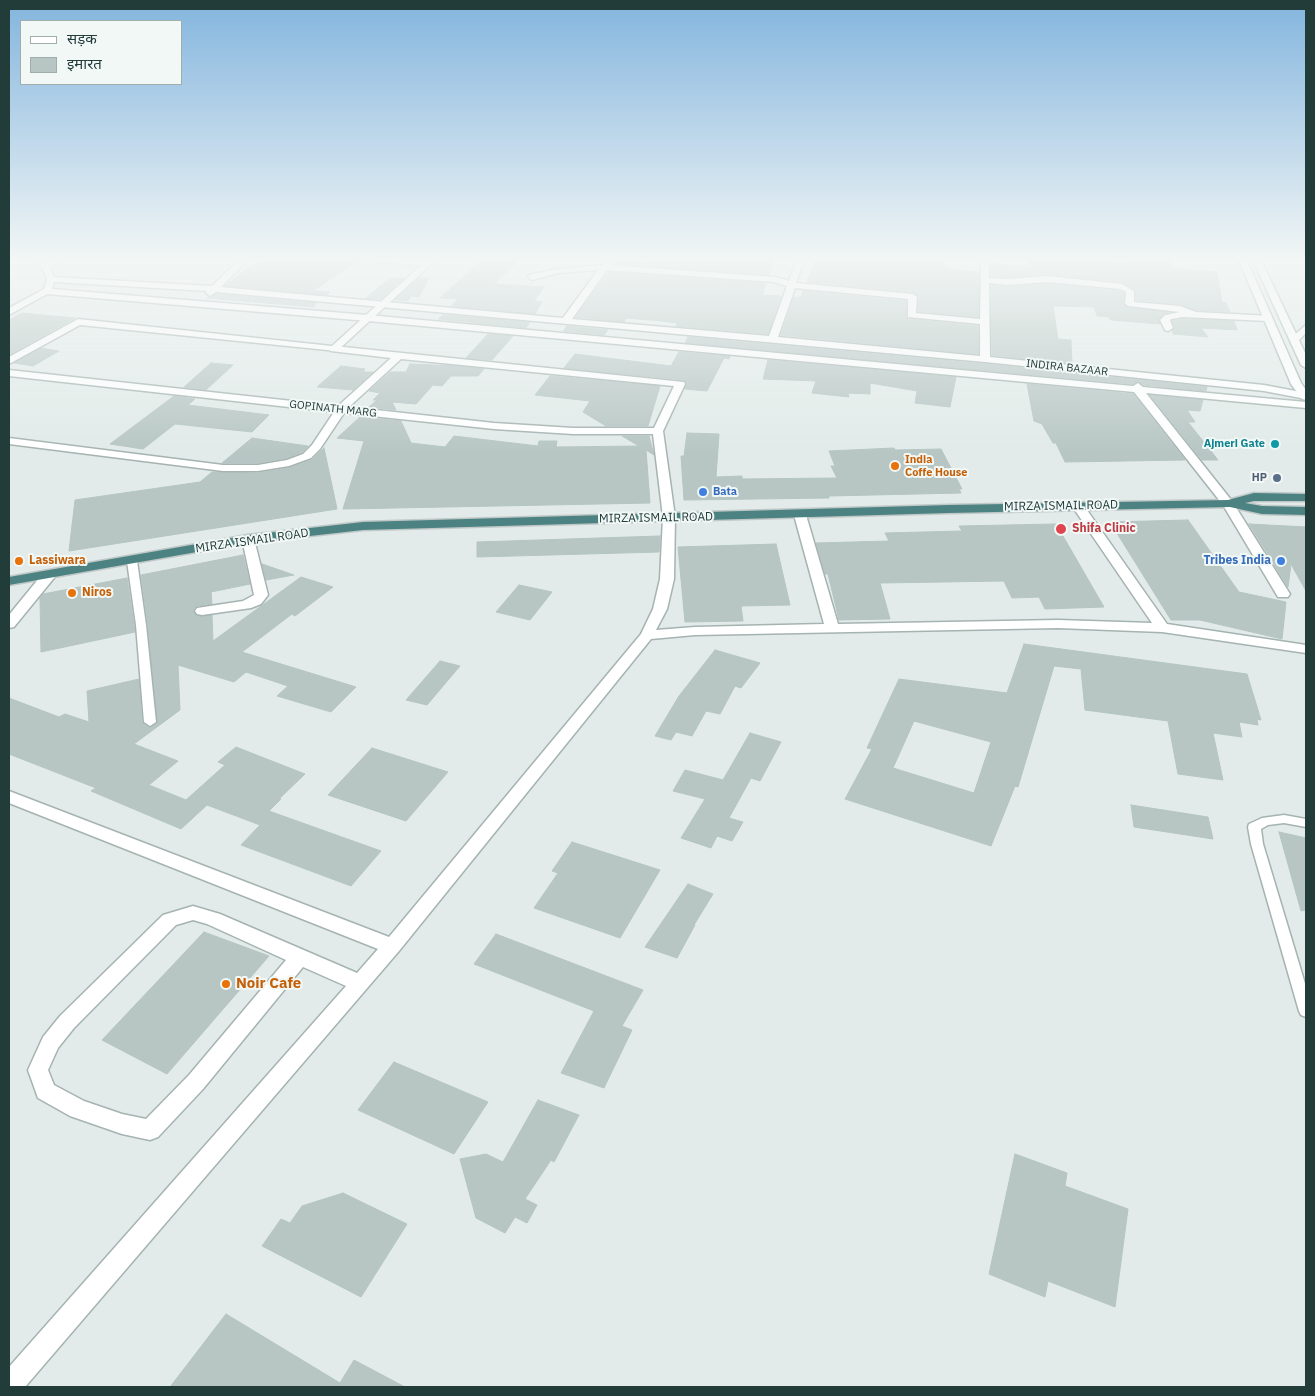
<!DOCTYPE html>
<meta charset="utf-8">
<style>
body{margin:0}
#map{position:relative;width:1315px;height:1396px;overflow:hidden;background:#e2ebe9;font-family:"IBM Plex Sans","Noto Sans Devanagari",sans-serif}
canvas{display:block}
.frame{position:absolute;inset:0;border:10px solid #223c3a;pointer-events:none}
.legend{position:absolute;left:20px;top:20px;width:162px;height:65px;box-sizing:border-box;background:#f2f8f6;border:1px solid #9fadab;margin:0;padding:6px 9px;list-style:none;font-size:15px;color:#223c3a}
.legend li{display:flex;align-items:center;gap:10px;height:25px}
.legend b{width:25px;border:1px solid #9fadab}
</style>
<div id="map">
<canvas width="1315" height="1396"></canvas>
<div class="frame"></div>
<ul class="legend">
<li><b style="height:6px;background:#fff"></b>सड़क</li>
<li><b style="height:14px;background:#b7c6c3"></b>इमारत</li>
</ul>
</div>
<script>
const ctx = document.querySelector('canvas').getContext('2d');
ctx.lineJoin = 'round';
function fill(path, color) {
  ctx.fillStyle = color;
  ctx.fill(path, 'evenodd');
}
function shape(rows) {
  const path = new Path2D();
  for (const r of rows) {
    path.moveTo(r[0], r[1]);
    for (let i = 2; i < r.length; i += 2) path.lineTo(r[i], r[i + 1]);
  }
  return path;
}
function stroke(path, color, width, dash) {
  ctx.strokeStyle = color;
  ctx.lineWidth = width;
  ctx.lineCap = dash ? 'butt' : 'round';
  ctx.setLineDash(dash || []);
  ctx.stroke(path);
}
function label(font, color, halo, rows, align = 'center') {
  ctx.font = font + ' "IBM Plex Sans",sans-serif';
  ctx.lineWidth = 4;
  ctx.setLineDash([]);
  ctx.textBaseline = 'middle';
  ctx.strokeStyle = halo;
  ctx.fillStyle = color;
  for (const [text, x, y, turn = 0] of rows) {
    ctx.save();
    ctx.translate(x, y);
    ctx.rotate((+turn || 0) * Math.PI / 180);
    ctx.textAlign = isNaN(turn) ? turn : align;
    if (halo) ctx.strokeText(text, 0, 0);
    ctx.fillText(text, 0, 0);
    ctx.restore();
  }
}
const building = shape([
 [299,258,349,258,356,262,313,291,330,292,327,295,225,286,249,267,260,261,279,262,283,259,299,261,299,258],
 [484,258,521,258,494,284,544,287,534,301,542,302,535,314,451,306,458,299,440,298,484,258],
 [652,258,774,258,769,275,616,264,619,260,644,262,652,258],
 [816,258,928,258,945,260,943,263,946,263,944,268,979,272,978,317,918,311,919,297,913,292,807,282,816,258],
 [1037,258,1075,258,1123,263,1123,258,1169,260,1172,268,1217,272,1222,302,1226,303,1230,312,1196,310,1180,304,1136,300,1135,289,1122,282,1048,274,1008,277,991,276,991,263,1030,267,1027,260,1038,261,1037,258],
 [609,272,766,283,762,295,781,296,768,334,676,326,677,323,662,321,626,318,624,322,575,317,609,272],
 [390,278,404,278,381,299,366,298,390,278],
 [419,278,429,278,419,297,411,296,408,301,395,300,419,278],
 [1048,284,1119,291,1124,293,1123,303,1128,308,1168,312,1159,319,1160,324,1111,320,1109,317,1097,316,1094,307,1053,306,1058,339,1071,340,1072,364,992,355,991,285,1008,287,1048,284],
 [803,291,906,301,906,317,908,319,978,326,978,354,781,335,794,297,801,297,803,291],
 [216,294,317,303,313,307,206,298,211,298,216,294],
 [22,313,75,318,9,355,9,320,22,313],
 [443,315,530,322,526,328,438,319,443,315],
 [1183,319,1234,321,1237,330,1201,328,1208,337,1173,334,1172,331,1175,327,1172,321,1183,319],
 [567,326,608,330,604,335,563,331,567,326],
 [488,334,513,336,492,360,466,358,488,334],
 [688,337,985,364,1207,387,1206,391,1144,385,1138,381,1133,384,685,343,688,337],
 [41,348,59,351,33,366,14,363,41,348],
 [679,352,730,356,729,359,724,358,707,391,685,389,687,383,684,380,564,368,575,354,671,366,679,352],
 [768,360,956,377,950,407,915,403,917,391,870,383,870,394,848,393,849,397,812,393,816,381,763,379,768,360],
 [211,363,233,365,206,390,184,387,211,363],
 [410,364,458,366,484,369,478,376,451,376,442,386,433,385,416,404,392,402,396,410,369,407,377,400,373,400,380,393,369,391,390,372,406,372,410,364],
 [341,366,365,369,363,372,373,372,353,390,317,387,341,366],
 [550,376,660,386,648,426,606,426,583,412,590,401,535,395,550,376],
 [1027,384,1133,394,1185,460,1065,462,1056,443,1053,443,1042,424,1034,421,1027,384],
 [1150,395,1203,400,1200,411,1187,410,1195,422,1188,422,1218,460,1202,460,1150,395],
 [174,396,195,399,188,405,269,415,252,432,175,424,143,449,110,444,174,396],
 [360,417,401,421,411,443,445,447,454,436,538,446,539,441,557,441,556,447,639,446,622,436,649,436,654,455,646,450,650,503,343,509,364,441,337,438,360,417],
 [687,433,719,434,716,477,742,476,742,479,837,478,831,466,835,466,829,451,894,448,895,450,941,449,962,489,959,489,961,493,829,496,829,498,684,500,681,456,684,456,687,433],
 [252,438,308,446,302,452,287,458,258,463,222,463,252,438],
 [324,448,337,509,69,551,75,500,200,482,212,472,258,473,289,468,312,460,324,448],
 [1188,520,1239,592,1286,602,1282,639,1200,620,1171,620,1110,522,1188,520],
 [1056,524,1104,607,1045,609,1039,597,1012,598,1004,581,880,583,890,619,839,620,828,574,825,574,816,543,889,541,885,533,962,531,959,526,1056,524],
 [1249,524,1306,527,1306,591,1291,564,1288,587,1249,524],
 [660,536,659,552,477,557,477,542,660,536],
 [776,544,790,605,741,606,743,621,685,622,678,547,776,544],
 [243,555,250,584,211,592,212,604,197,606,193,610,197,616,212,615,213,641,301,577,333,587,295,616,292,614,242,652,356,687,331,712,277,696,288,686,246,672,234,682,178,665,180,710,134,744,178,761,149,785,186,800,225,765,218,762,236,747,305,774,279,799,281,799,269,811,381,851,351,886,241,845,260,825,207,805,181,829,91,791,96,788,9,754,9,698,59,717,65,714,89,722,87,691,139,679,142,722,149,728,157,724,148,625,141,575,243,555],
 [262,564,294,575,266,580,262,564],
 [127,578,135,632,41,652,40,598,43,594,127,578],
 [519,585,552,592,530,620,496,612,519,585],
 [1024,644,1247,674,1261,720,1257,719,1258,725,1239,722,1242,737,1213,733,1223,780,1178,774,1168,721,1085,710,1081,669,1054,666,1018,787,1015,786,991,846,845,799,872,749,867,748,899,679,1007,693,1024,644],
 [914,721,991,742,974,793,893,768,914,721],
 [715,650,760,663,741,688,735,686,720,714,706,711,692,736,676,732,671,740,655,736,679,696,715,650],
 [440,661,460,666,427,705,406,700,440,661],
 [750,733,781,742,760,781,751,778,729,818,743,822,732,841,717,836,711,848,681,838,705,799,673,791,685,770,723,780,750,733],
 [372,748,448,772,406,821,328,795,372,748],
 [1131,805,1208,817,1213,839,1134,827,1131,805],
 [1279,832,1306,838,1306,910,1301,911,1279,832],
 [572,842,660,870,620,938,534,908,558,873,552,871,572,842],
 [688,884,713,894,694,925,695,925,677,958,645,947,688,884],
 [204,932,269,956,167,1074,102,1040,204,932],
 [496,934,643,990,622,1026,632,1030,604,1088,561,1073,594,1011,474,964,496,934],
 [394,1062,488,1102,454,1154,358,1110,394,1062],
 [538,1100,579,1115,554,1162,551,1160,525,1199,537,1205,527,1223,515,1217,505,1233,476,1218,460,1159,486,1154,503,1162,538,1100],
 [1015,1154,1067,1173,1065,1186,1128,1209,1115,1307,1048,1281,1045,1297,989,1274,1015,1154],
 [343,1193,407,1224,361,1297,262,1246,281,1219,290,1223,302,1206,343,1193],
 [226,1314,340,1383,354,1360,405,1387,170,1387,226,1314]
]);
const service = shape([
 [132,558,137,561,146,625,156,722,150,726,144,722,136,625,127,561,132,558],
 [1284,815,1306,819,1306,827,1284,823,1268,825,1261,829,1263,844,1306,987,1306,1017,1301,1015,1299,1011,1251,844,1248,827,1249,824,1262,818,1284,815]
]);
const minor = shape([
 [26,258,37,258,46,263,54,258,65,258,50,267,54,277,212,286,241,258,250,258,221,287,563,318,598,270,558,273,532,280,528,277,529,275,558,269,602,265,608,260,612,262,610,265,775,277,789,281,797,258,805,258,796,283,913,294,917,297,916,313,980,319,981,258,989,258,989,278,1008,279,1048,276,1122,284,1134,291,1134,302,1180,306,1196,312,1271,316,1271,320,1268,321,1183,317,1171,319,1170,320,1173,328,1168,331,1165,330,1160,320,1165,315,1180,312,1128,306,1125,303,1126,292,1120,289,1048,282,1008,285,989,283,990,357,1264,385,1306,393,1306,399,1264,391,985,362,216,292,210,296,206,293,207,291,54,282,52,289,368,315,1133,386,1138,383,1143,387,1306,402,1306,408,1146,393,1232,501,1290,594,1288,597,1278,597,1223,505,1134,392,368,321,47,294,9,315,9,308,44,289,47,279,42,267,26,258],
 [607,270,774,282,787,286,769,336,572,319,607,270],
 [795,288,908,299,908,317,980,324,980,356,778,337,795,288],
 [351,258,387,258,427,262,431,264,427,266,355,260,351,258],
 [1306,325,1306,333,1298,341,1292,341,1292,337,1306,325],
 [334,346,684,382,685,384,663,431,675,517,674,579,667,609,656,630,695,627,824,624,794,515,800,511,806,515,838,624,1058,620,1152,623,1072,506,1078,502,1082,503,1167,624,1306,645,1306,653,1162,632,1058,628,695,635,651,639,399,951,25,1387,9,1387,9,1367,346,986,303,967,203,1089,158,1137,150,1140,122,1134,70,1116,38,1098,28,1070,43,1037,60,1016,163,915,193,906,220,914,357,973,378,949,9,803,9,791,389,937,641,634,653,609,660,579,663,517,653,434,573,434,494,429,344,413,320,449,311,458,289,466,258,471,223,471,9,444,9,438,223,465,258,465,287,460,303,454,312,445,334,412,9,376,9,370,338,406,391,358,331,351,329,349,334,346],
 [401,359,674,386,654,428,573,428,494,423,349,407,401,359],
 [193,920,207,924,286,960,189,1075,146,1119,122,1114,84,1101,54,1085,48,1070,58,1048,74,1028,176,925,193,920],
 [248,535,254,539,268,595,261,604,251,608,202,615,197,614,195,611,197,608,243,601,254,595,242,539,248,535],
 [49,571,56,575,54,578,14,627,9,628,9,615,44,572,49,571]
]);
const tertiary = shape([
 [429,258,438,258,337,351,80,325,9,364,9,357,78,319,332,346,429,258],
 [1238,258,1246,258,1301,383,1306,390,1306,400,1302,399,1291,384,1238,258],
 [1252,258,1260,258,1306,355,1306,368,1301,365,1252,258]
]);
const trunk = shape([
 [1254,493,1306,494,1306,501,1254,501,1245,503,1262,506,1306,507,1306,515,1262,514,1230,507,949,513,363,530,248,543,9,585,9,577,248,535,363,522,949,505,1228,500,1254,493]
]);
const markers = [
 [1275,444,5,"#0f9aa8"],
 [895,466,5,"#e8710a"],
 [1277,478,5,"#5c6f8a"],
 [703,492,5,"#3f7fe0"],
 [1061,529,6,"#e0444e"],
 [19,561,5,"#e8710a"],
 [1281,561,5,"#3f7fe0"],
 [72,593,5,"#e8710a"],
 [226,984,5,"#e8710a"]
];
const farStreetnames = [
 ["INDIRA BAZAAR",1067,368,6],
 ["GOPINATH MARG",333,409,6]
];
const farCulturenames = [
 ["Ajmeri Gate",1265,444]
];
const farFoodnames = [
 ["India",905,460],
 ["Coffe House",905,473]
];
const farServicenames = [
 ["HP",1267,478]
];
const farShopnames = [
 ["Bata",713,492]
];
const streetNames = [
 ["MIRZA ISMAIL ROAD",1061,506,-1],
 ["MIRZA ISMAIL ROAD",656,518,-1],
 ["MIRZA ISMAIL ROAD",252,541,-8]
];
const healthNames = [
 ["Shifa Clinic",1072,529]
];
const foodNames = [
 ["Lassiwara",29,561],
 ["Niros",82,593]
];
const shopNames = [
 ["Tribes India",1271,561]
];
const nearFoodnames = [
 ["Noir Cafe",236,984]
];
fill(building, '#b7c6c3');
stroke(building, '#b4c5c2', 1);
stroke(service, '#a5b3b1', 3);
stroke(minor, '#a5b3b1', 3);
stroke(tertiary, '#a5b3b1', 3);
stroke(trunk, '#c1c8c8', 3);
fill(service, '#fff');
fill(minor, '#fff');
fill(tertiary, '#fff');
fill(trunk, '#4c8382');
const sky = ctx.createLinearGradient(0, 0, 0, 454);
sky.addColorStop(0, '#83b5de');
sky.addColorStop(0.57, '#f2f6f5');
sky.addColorStop(1, '#f2f6f500');
ctx.fillStyle = sky;
ctx.fillRect(0, 0, 1315, 454);
for (const [x, y, r, color] of markers) {
  const dot = new Path2D();
  dot.arc(x, y, r, 0, 2 * Math.PI);
  ctx.fillStyle = color;
  ctx.fill(dot);
  stroke(dot, '#f2f8f6', 2);
}
label('11px', '#223c3a', '#f2f8f6', farStreetnames);
label('bold 11px', '#0d838f', '#f2f8f6', farCulturenames, 'right');
label('bold 11px', '#c56008', '#f2f8f6', farFoodnames, 'left');
label('bold 11px', '#4e5e75', '#f2f8f6', farServicenames, 'right');
label('bold 11px', '#366cbe', '#f2f8f6', farShopnames, 'left');
label('12px', '#223c3a', '#f2f8f6', streetNames);
label('bold 12px', '#be3a42', '#f2f8f6', healthNames, 'left');
label('bold 12px', '#c56008', '#f2f8f6', foodNames, 'left');
label('bold 12px', '#366cbe', '#f2f8f6', shopNames, 'right');
label('bold 15px', '#c56008', '#f2f8f6', nearFoodnames, 'left');
</script>
